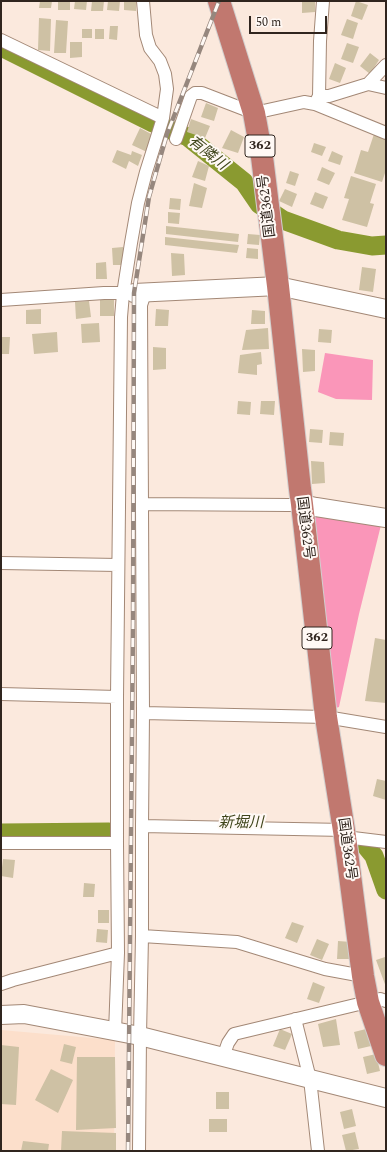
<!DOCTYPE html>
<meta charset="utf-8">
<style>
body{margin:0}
#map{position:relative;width:387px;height:1152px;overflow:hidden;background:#fbe9dd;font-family:Spectral,serif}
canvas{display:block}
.frame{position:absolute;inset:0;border:2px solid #30251e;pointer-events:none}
.scale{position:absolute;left:249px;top:16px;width:78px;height:18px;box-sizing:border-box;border:2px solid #30251e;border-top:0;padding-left:5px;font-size:12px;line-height:14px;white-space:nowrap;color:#30251e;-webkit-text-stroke:3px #fff9f5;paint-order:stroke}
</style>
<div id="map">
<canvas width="387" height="1152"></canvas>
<div class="frame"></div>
<div class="scale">50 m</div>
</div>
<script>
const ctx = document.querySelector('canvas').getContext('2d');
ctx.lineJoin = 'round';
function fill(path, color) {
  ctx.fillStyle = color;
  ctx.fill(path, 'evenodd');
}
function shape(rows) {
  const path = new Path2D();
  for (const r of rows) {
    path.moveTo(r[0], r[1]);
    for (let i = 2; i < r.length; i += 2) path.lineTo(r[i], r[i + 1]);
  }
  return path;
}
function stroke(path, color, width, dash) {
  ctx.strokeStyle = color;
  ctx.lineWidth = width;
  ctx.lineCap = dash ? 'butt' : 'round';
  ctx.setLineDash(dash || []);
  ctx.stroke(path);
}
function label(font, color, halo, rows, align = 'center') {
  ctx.font = font + ' Spectral,"Noto Sans JP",serif';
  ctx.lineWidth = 4;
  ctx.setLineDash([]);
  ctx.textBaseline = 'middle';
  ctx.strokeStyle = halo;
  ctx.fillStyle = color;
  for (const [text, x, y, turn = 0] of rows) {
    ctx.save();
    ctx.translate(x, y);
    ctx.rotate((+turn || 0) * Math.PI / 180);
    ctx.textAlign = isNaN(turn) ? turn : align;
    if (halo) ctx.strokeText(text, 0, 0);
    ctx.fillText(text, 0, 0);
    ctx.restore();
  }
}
const built = shape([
 [1,1030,115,1040,114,1151,1,1151]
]);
const green = shape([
 [325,353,373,360,372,400,336,399,318,392],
 [310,514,381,525,359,614,339,707,326,711]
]);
const river = shape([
 [1,47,153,123,188,137,244,182,259,204,283,220,338,240,372,246,386,245],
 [1,833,109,832],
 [365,845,374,856,386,890]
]);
const building = shape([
 [40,1,52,1,51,8,39,8],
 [58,1,70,1,70,10,58,10],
 [75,1,87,1,86,10,74,9],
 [92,1,104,1,103,11,91,11],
 [108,1,120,1,119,11,107,10],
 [124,1,136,1,136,11,124,10],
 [302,1,315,1,315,12,302,13],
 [356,1,368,5,362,20,351,16],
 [39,18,51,19,50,51,38,50],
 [347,19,358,23,353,39,341,35],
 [56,20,68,21,66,53,54,53],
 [110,26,118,26,117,40,109,39],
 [82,29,92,29,92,38,82,38],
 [95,29,104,29,104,39,95,39],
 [70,42,82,42,82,57,70,58],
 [347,43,359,47,353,63,341,59],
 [370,53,379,60,370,74,360,66],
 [335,63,346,68,340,83,329,79],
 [206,103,218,108,214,121,201,117],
 [191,119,210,126,205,138,187,132],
 [140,128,153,135,147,152,132,145],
 [231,130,244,137,238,153,222,148],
 [374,134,386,138,386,170,382,182,354,173,361,150,368,152],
 [314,143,326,147,322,156,311,152],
 [117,150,131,155,132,151,142,155,138,166,129,161,126,169,112,162],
 [332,151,343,156,340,165,328,161],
 [198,161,209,166,205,181,192,177],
 [322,167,335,173,329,185,317,180],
 [290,171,299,174,295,186,286,183],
 [351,176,376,184,370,203,374,204,367,227,342,220,349,199,344,198],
 [194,183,207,188,202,208,189,206],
 [285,189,297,194,292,207,279,201],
 [315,192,328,197,323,209,310,204],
 [170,198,181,199,180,210,169,209],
 [168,212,180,213,179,224,168,223],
 [166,226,239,234,238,242,166,234],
 [248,234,260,235,259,245,247,244],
 [165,237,239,245,237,253,165,245],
 [123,247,124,265,113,265,112,248],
 [247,248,258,249,258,259,246,258],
 [171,253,184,254,185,275,172,276],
 [106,262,107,279,96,279,96,263],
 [362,267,376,269,373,292,359,290],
 [100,300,114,300,114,316,100,316],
 [89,301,91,317,76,319,75,302],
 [41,309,41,324,26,324,26,310],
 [156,309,169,310,168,326,155,326],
 [252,310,265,311,265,324,251,324],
 [99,323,100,342,82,343,81,324],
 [268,328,269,349,242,350,246,330],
 [319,329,332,330,331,343,318,342],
 [57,332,58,352,34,354,32,334],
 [1,337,10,337,9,354,1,354],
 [153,347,166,348,166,369,153,370],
 [302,349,315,350,315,371,303,372],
 [261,352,262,364,257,365,257,375,238,373,240,355],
 [238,401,251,402,250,415,237,414],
 [261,401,275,401,274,415,260,414],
 [310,429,323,430,322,443,309,442],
 [330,432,344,433,343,446,329,445],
 [311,461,324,462,325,483,312,484],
 [375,638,386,640,386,703,365,701],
 [377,779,386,781,386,800,373,796],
 [3,859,15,860,13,878,1,876],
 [84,883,95,884,94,897,83,897],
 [98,910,109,910,109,923,98,923],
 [292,922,304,926,297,943,285,938],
 [97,929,108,930,107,943,96,942],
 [317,939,329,944,322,960,310,955],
 [338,941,351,942,350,959,337,959],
 [385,957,386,959,386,987,376,960],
 [313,982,325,987,319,1003,307,999],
 [336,1019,340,1045,323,1047,318,1024],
 [280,1029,292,1034,285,1050,273,1046],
 [366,1029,371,1046,358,1049,354,1032],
 [64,1044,76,1047,72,1064,60,1061],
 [1,1045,19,1047,16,1105,1,1104],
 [376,1054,380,1071,367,1074,363,1057],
 [77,1057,115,1057,116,1128,76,1130],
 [51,1069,73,1080,58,1113,35,1100],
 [216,1092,229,1092,229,1109,216,1109],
 [352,1109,356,1126,344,1129,340,1112],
 [209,1119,227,1119,227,1132,209,1132],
 [62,1131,116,1133,116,1151,61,1151],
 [355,1132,359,1149,346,1151,342,1135],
 [23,1141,49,1144,48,1151,21,1151]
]);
const street = shape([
 [1,40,163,118,167,89,165,74,160,61,150,48,146,35,143,1],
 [368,84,386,65],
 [319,96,329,96,368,84,386,88],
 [315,104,319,96,320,41,323,1],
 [176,139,191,96,195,93,202,93,254,113,304,102,315,104,386,133],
 [1,300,104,293,130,293],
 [142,504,289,505,302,504],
 [1,563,118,565],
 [1,694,117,697],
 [143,713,326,717,386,727],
 [142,826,344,830],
 [345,837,386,842],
 [1,843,117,843],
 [142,936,237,942,325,969,363,976],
 [1,984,13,980,118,953],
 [295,1019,310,1079,318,1151],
 [115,1032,118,953,117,843,117,697,121,317,123,294,131,243,138,203,146,172,163,118],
 [223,1057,228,1043,234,1034,380,999,386,1001],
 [139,1151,140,1036,142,936,142,826,143,713,141,305,145,293]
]);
const secondary = shape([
 [134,293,278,286,386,309],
 [302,504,316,507,386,518],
 [1,1015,24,1014,140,1036,386,1098]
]);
const highway = shape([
 [219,1,254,113,262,157,278,286,300,489,302,504,326,717,345,837,363,976,368,1002,386,1055]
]);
const rail = shape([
 [128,1151,133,624,134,293,149,197,167,134,219,1]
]);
const shields = [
 [260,146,30],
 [317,638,30]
];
const shieldNames = [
 ["362",260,146],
 ["362",317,638]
];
const streetNames = [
 ["国道362号",268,206,-97],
 ["国道362号",304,528,83],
 ["国道362号",346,849,82]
];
const waterNames = [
 ["有隣川",207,154,38],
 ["新堀川",241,824]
];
fill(built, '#fcdfcb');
fill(green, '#fa96b9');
stroke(river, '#8a9a30', 19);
fill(building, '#cec1a4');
stroke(street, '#a38876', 14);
stroke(secondary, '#a38876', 20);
stroke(highway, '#d1cfce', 24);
stroke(street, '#fff', 12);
stroke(secondary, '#fff', 18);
stroke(highway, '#c1786f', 22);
stroke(rail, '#96877e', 4.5);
stroke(rail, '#fff9f5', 3, [9]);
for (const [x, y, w] of shields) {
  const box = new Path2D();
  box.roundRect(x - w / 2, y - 11, w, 22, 3);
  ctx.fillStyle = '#fff9f5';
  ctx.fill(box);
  stroke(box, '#30251e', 1);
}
label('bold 13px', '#30251e', null, shieldNames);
label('14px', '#30251e', '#fff9f5', streetNames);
label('italic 15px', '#40461c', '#fff9f5', waterNames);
</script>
